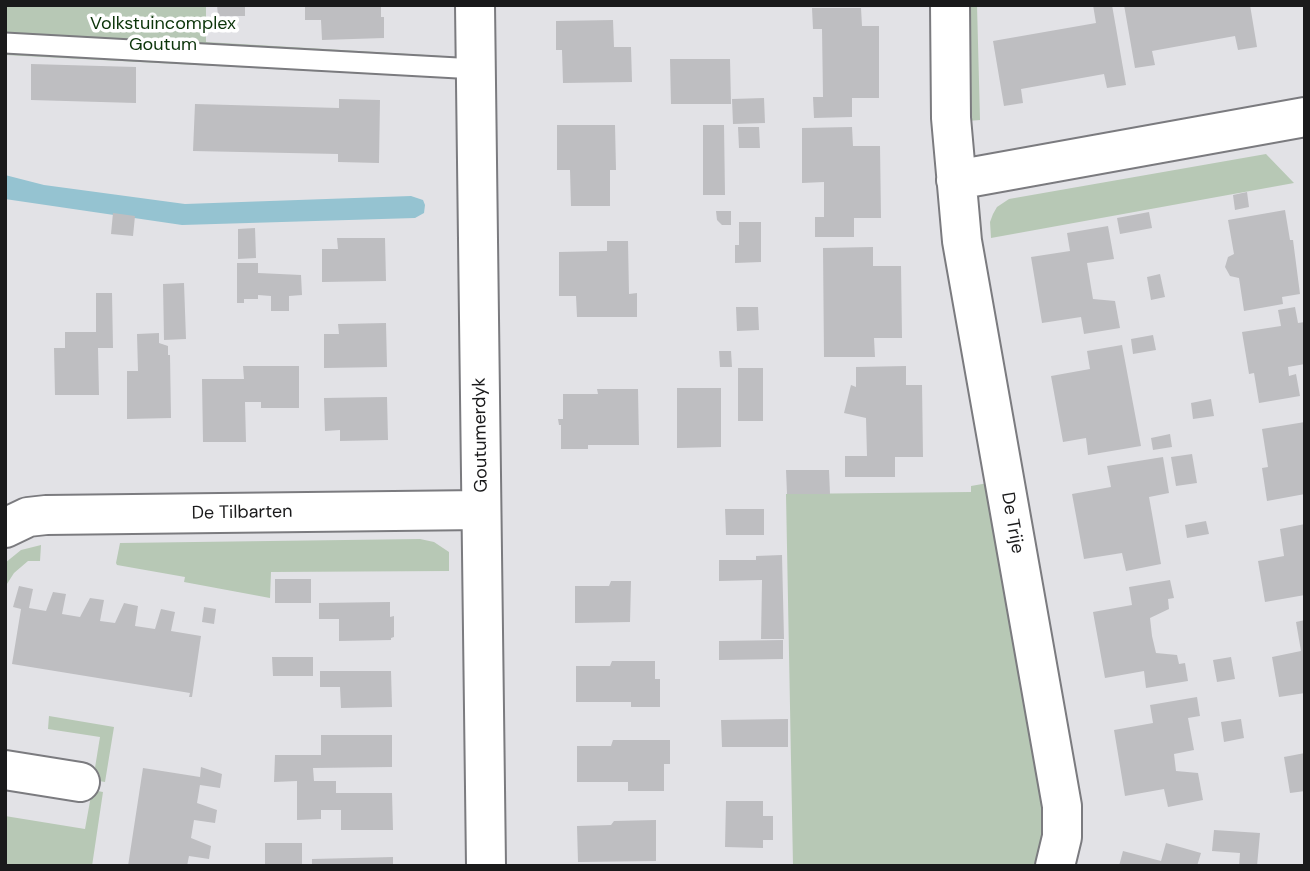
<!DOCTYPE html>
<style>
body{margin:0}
#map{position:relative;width:1310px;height:871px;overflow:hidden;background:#e2e2e6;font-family:"DM Sans",sans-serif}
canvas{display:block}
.frame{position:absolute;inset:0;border:7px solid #1a1a1b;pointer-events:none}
</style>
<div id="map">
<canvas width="1310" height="871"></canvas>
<div class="frame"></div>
</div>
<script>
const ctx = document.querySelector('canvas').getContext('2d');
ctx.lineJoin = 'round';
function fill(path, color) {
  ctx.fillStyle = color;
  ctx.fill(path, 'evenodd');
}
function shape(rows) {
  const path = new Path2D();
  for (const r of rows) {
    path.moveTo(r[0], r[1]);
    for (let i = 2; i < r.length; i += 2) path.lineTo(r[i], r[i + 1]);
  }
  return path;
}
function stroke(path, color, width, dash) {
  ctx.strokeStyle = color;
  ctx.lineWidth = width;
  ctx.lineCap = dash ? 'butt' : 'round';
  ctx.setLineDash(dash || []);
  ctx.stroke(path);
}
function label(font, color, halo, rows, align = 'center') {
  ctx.font = font + ' "DM Sans",sans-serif';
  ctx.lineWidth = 7;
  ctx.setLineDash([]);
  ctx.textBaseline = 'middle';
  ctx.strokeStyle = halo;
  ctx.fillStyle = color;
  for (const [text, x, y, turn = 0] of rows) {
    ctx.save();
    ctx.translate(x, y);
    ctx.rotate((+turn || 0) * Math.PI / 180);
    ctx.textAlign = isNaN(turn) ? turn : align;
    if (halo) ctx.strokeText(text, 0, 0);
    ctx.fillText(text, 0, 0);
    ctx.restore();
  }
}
const green = shape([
 [5,5,206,5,206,42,443,56,444,78,5,55],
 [966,5,977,5,980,120,967,121],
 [1266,154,1294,183,991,238,990,222,993,214,997,207,1009,199],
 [988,483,1047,813,1039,866,793,866,786,494,971,492,971,486],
 [420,539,434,542,449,552,449,571,271,572,270,598,184,582,185,577,117,565,116,563,120,543],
 [41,545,40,561,28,561,14,573,5,587,5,563,21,550],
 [49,716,114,727,105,782,93,780,100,737,48,729],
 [92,790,103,792,92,866,5,866,5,816,85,829]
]);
const water = shape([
 [5,175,44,185,185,204,411,196,423,200,425,205,424,213,415,218,182,225,5,199]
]);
const building = shape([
 [217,5,245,5,245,16,218,16],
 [305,5,381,7,381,17,384,17,384,38,322,40,321,20,305,20],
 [1093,5,1112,5,1126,85,1107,88,1104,74,1021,89,1023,103,1004,106,993,41,1096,23],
 [1124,5,1250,5,1257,47,1238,50,1235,36,1152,51,1155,65,1135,68],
 [812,8,861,8,862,26,879,26,879,98,852,98,852,117,814,118,813,97,823,97,822,29,813,29],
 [613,20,614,47,631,47,632,82,563,83,562,50,556,50,556,21],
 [670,59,730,59,731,104,671,104],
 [31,64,136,67,136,103,31,100],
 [764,98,765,123,733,124,732,99],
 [339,99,380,100,379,163,338,162,338,154,193,151,195,104,339,108],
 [557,125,615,125,616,170,610,170,610,206,571,206,570,170,557,170],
 [703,125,724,125,725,195,703,195],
 [738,127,759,127,760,148,739,148],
 [852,127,853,146,880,146,881,218,854,218,854,237,815,237,815,217,824,217,824,182,802,183,802,128],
 [1247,192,1249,207,1235,210,1233,195],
 [1285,210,1290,240,1293,240,1300,294,1282,297,1283,304,1244,311,1239,278,1230,276,1225,267,1228,257,1234,254,1228,220],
 [716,211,731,211,731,225,722,225,717,220],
 [1149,212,1152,228,1120,234,1117,218],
 [113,213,135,216,133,236,111,234],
 [739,222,761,222,761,262,735,263,735,245,739,245],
 [1108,226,1114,259,1087,263,1093,299,1115,301,1120,328,1084,334,1081,317,1042,323,1031,257,1070,251,1067,233],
 [255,228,256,258,238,259,238,229],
 [337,238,385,238,386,281,322,282,322,249,338,249],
 [607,241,628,241,629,294,637,293,637,317,577,317,576,296,559,296,559,252,607,251],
 [873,247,873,266,901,266,902,338,874,338,875,357,824,357,823,248],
 [237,263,258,263,258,273,301,275,302,295,289,296,289,311,271,311,271,296,258,295,258,299,244,299,244,303,237,303],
 [1160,274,1165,297,1151,300,1147,277],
 [184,283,186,339,164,340,163,284],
 [96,293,112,293,113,348,98,348,99,395,55,395,54,348,65,348,65,332,96,332],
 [736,307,758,307,759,330,737,331],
 [1295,307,1298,323,1305,322,1305,364,1288,367,1289,376,1296,374,1300,396,1259,403,1254,373,1249,374,1242,332,1281,326,1278,310],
 [386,323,387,367,324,368,324,334,339,334,338,324],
 [159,333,159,343,168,346,168,355,170,355,171,418,127,419,127,371,138,371,137,334],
 [1153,335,1156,350,1133,354,1131,339],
 [1122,345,1141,446,1088,455,1086,438,1063,442,1051,376,1090,369,1087,351],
 [719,351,731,351,732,367,720,367],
 [243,366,299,366,299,408,261,408,261,402,245,402,246,442,203,442,202,379,244,379],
 [906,366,906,385,922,385,923,457,895,457,895,477,845,477,845,456,867,456,866,418,844,413,851,385,856,387,856,367],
 [738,368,763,368,763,421,738,421],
 [677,388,721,388,721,447,677,448],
 [597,389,638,389,639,445,588,445,588,449,561,449,561,425,559,425,558,419,563,419,563,394,598,394],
 [387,397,388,440,340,441,340,430,325,431,324,398],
 [1211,399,1214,416,1193,419,1191,403],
 [1305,422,1305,494,1267,501,1262,468,1268,467,1262,429],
 [1170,434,1172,447,1153,450,1151,438],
 [1192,454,1197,483,1176,486,1171,457],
 [1163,457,1169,493,1149,497,1161,564,1126,571,1122,553,1084,559,1072,494,1111,487,1107,466],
 [786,470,829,470,830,494,787,494],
 [725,509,764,509,764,535,726,535],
 [1206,521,1209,534,1187,538,1185,525],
 [1305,524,1305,595,1265,602,1258,561,1284,556,1280,529],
 [782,555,784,639,761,639,762,580,719,581,719,560,756,560,756,556],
 [275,579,311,579,311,603,275,603],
 [1170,580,1174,598,1168,599,1169,609,1150,618,1152,636,1156,653,1177,655,1179,664,1185,663,1188,681,1146,688,1144,671,1105,678,1093,612,1132,605,1129,587],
 [611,581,631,581,630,622,575,623,575,586,609,586],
 [19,586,33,589,29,608,46,611,53,592,66,594,62,614,80,617,90,598,104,600,100,621,115,623,124,603,138,606,135,626,155,629,161,609,175,612,171,631,201,636,192,697,189,697,190,693,12,664,21,609,13,607],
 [390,602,390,617,394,616,394,637,391,638,391,640,339,641,339,619,319,619,319,603],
 [204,607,216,609,214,624,202,622],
 [1305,620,1305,693,1279,697,1272,657,1301,651,1296,622],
 [783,640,783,659,719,660,719,641],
 [272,657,313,657,313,676,273,676],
 [1231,657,1235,679,1217,682,1213,660],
 [612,661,655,661,655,679,660,679,660,707,631,707,631,702,576,702,576,666,610,666],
 [320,671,391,671,392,707,341,708,340,687,320,687],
 [1197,697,1200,716,1188,718,1194,750,1174,754,1176,771,1198,773,1203,800,1168,807,1164,789,1125,796,1114,730,1153,723,1150,705],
 [788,719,788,747,722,747,721,720],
 [1241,719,1244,738,1224,742,1221,722],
 [321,735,392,735,392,767,313,768,314,781,336,781,336,793,392,793,393,830,341,830,341,810,321,810,321,819,297,820,297,781,274,782,275,755,321,755],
 [613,740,670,740,670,764,664,764,664,791,628,791,628,782,577,782,577,746,611,746],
 [1305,753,1305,791,1290,793,1284,757],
 [201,767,222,774,220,788,200,785,197,803,217,810,215,823,194,820,191,838,211,846,209,859,189,856,187,866,128,866,143,768,200,777],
 [726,801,763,801,763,816,773,816,773,840,763,840,763,848,725,847],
 [656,820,656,861,578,862,577,826,611,825,614,821],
 [1214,830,1260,833,1257,866,1239,866,1240,853,1212,851],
 [265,843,302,843,302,866,265,866],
 [1166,843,1201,853,1197,866,1119,866,1123,851,1161,861],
 [393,857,393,866,312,866,312,859]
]);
const service = shape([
 [5,43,476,69]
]);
const minor = shape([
 [475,5,486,866],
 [950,5,951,118,962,241,1062,806,1062,837,1055,866],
 [956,180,1305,117],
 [5,528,28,517,46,515,481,510],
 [5,770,80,782]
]);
const parkNames = [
 ["Volkstuincomplex",163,24],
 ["Goutum",163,45]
];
const streetNames = [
 ["Goutumerdyk",481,435,-91],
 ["De Tilbarten",242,513,-1],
 ["De Trije",1012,523,80]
];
fill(green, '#b7c8b5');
fill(water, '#95c3d1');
fill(building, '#bebec1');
stroke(service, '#7b7b7f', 23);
stroke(minor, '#7b7b7f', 42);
stroke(service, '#fff', 19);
stroke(minor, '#fff', 38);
label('18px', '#0c350a', '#fff', parkNames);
label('18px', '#1a1a1b', '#fff', streetNames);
</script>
